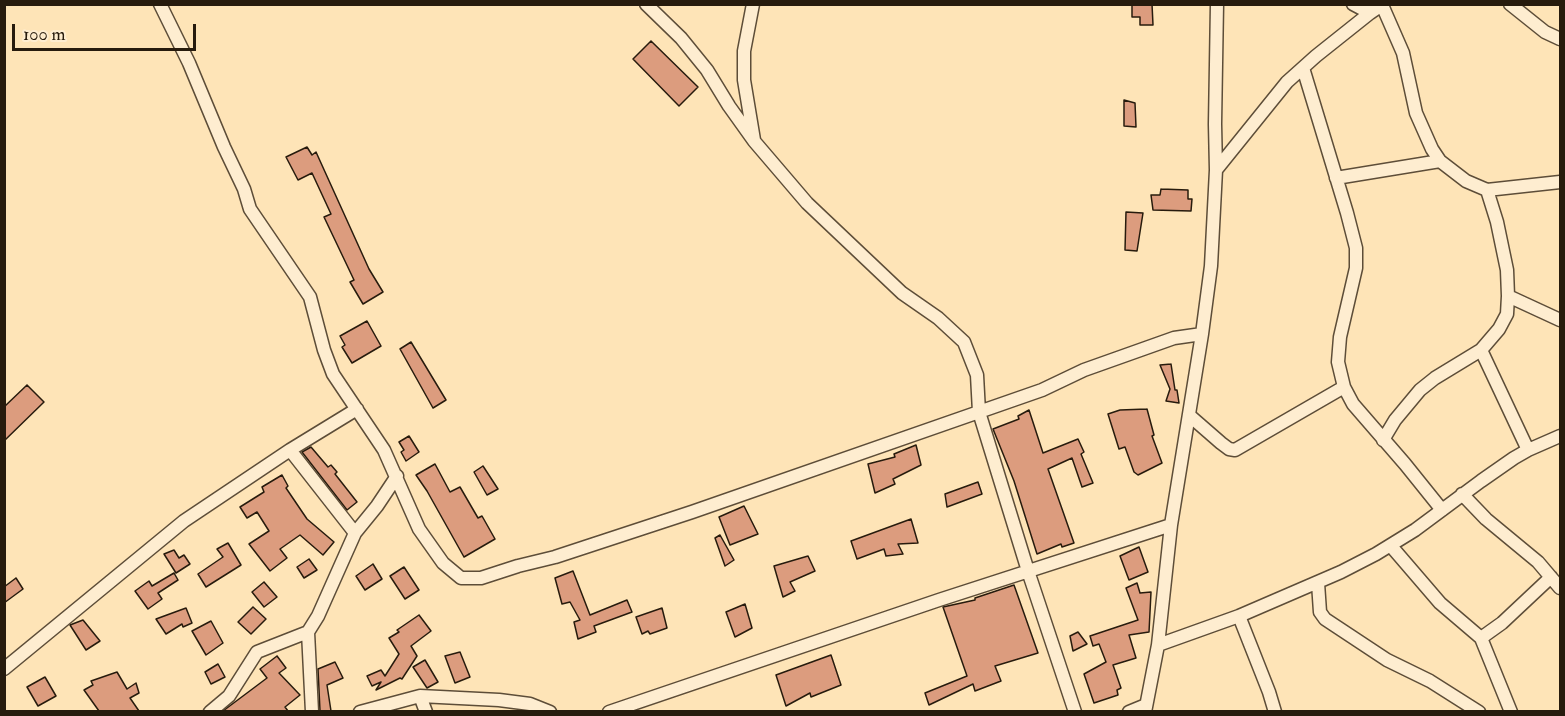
<!DOCTYPE html>
<style>
body{margin:0}
#map{position:relative;width:1565px;height:716px;overflow:hidden;background:#fee4b7;font-family:"IM FELL Double Pica",serif}
canvas{display:block}
.frame{position:absolute;inset:0;border:6px solid #271b0d;pointer-events:none}
.scale{position:absolute;left:12px;top:24px;width:184px;height:27px;box-sizing:border-box;border:3px solid #271b0d;border-top:0;padding-left:8px;font-size:18px;line-height:21px;white-space:nowrap;color:#271b0d;-webkit-text-stroke:4px #feedd0;paint-order:stroke}
</style>
<div id="map">
<canvas width="1565" height="716"></canvas>
<div class="frame"></div>
<div class="scale">100 m</div>
</div>
<script>
const ctx = document.querySelector('canvas').getContext('2d');
ctx.lineJoin = 'round';
function fill(path, color) {
  ctx.fillStyle = color;
  ctx.fill(path, 'evenodd');
}
function shape(rows) {
  const path = new Path2D();
  for (const r of rows) {
    path.moveTo(r[0], r[1]);
    for (let i = 2; i < r.length; i += 2) path.lineTo(r[i], r[i + 1]);
  }
  return path;
}
function stroke(path, color, width, dash) {
  ctx.strokeStyle = color;
  ctx.lineWidth = width;
  ctx.lineCap = dash ? 'butt' : 'round';
  ctx.setLineDash(dash || []);
  ctx.stroke(path);
}
const building = shape([
 [1132,4,1152,4,1153,25,1140,25,1140,17,1132,17,1132,4],
 [651,41,698,87,679,106,633,59,651,41],
 [1124,100,1135,103,1136,127,1124,126,1124,100],
 [307,147,312,155,316,152,369,269,383,292,363,304,350,282,354,280,324,217,331,214,312,173,298,180,286,157,307,147],
 [1161,189,1188,190,1188,199,1192,199,1191,211,1153,210,1151,195,1160,195,1161,189],
 [1126,212,1143,213,1137,251,1125,250,1126,212],
 [367,321,381,346,352,363,342,347,345,345,340,336,367,321],
 [411,342,446,400,433,408,400,349,411,342],
 [1171,364,1175,390,1177,390,1179,403,1166,401,1170,389,1160,365,1171,364],
 [27,385,44,402,4,441,4,407,27,385],
 [1147,409,1154,435,1152,436,1162,463,1138,475,1134,472,1125,447,1119,449,1108,414,1120,410,1147,409],
 [1029,410,1043,453,1078,439,1084,452,1081,454,1093,483,1082,487,1072,458,1048,469,1074,543,1062,547,1061,544,1037,554,1014,481,993,429,1019,419,1018,416,1029,410],
 [409,436,419,452,406,461,401,452,404,450,399,442,409,436],
 [916,445,921,465,893,479,895,484,875,493,868,464,895,457,894,454,916,445],
 [311,447,328,467,331,465,337,472,335,474,357,502,347,510,302,452,311,447],
 [435,464,450,492,460,487,478,518,482,516,495,539,464,557,427,491,416,475,435,464],
 [483,466,498,489,487,495,474,472,483,466],
 [282,475,288,486,286,488,307,519,334,542,323,555,300,535,280,549,287,558,270,571,249,544,269,531,257,512,247,518,240,507,264,492,262,487,282,475],
 [978,482,982,494,947,507,945,494,978,482],
 [744,506,758,534,730,545,719,517,744,506],
 [911,519,918,543,898,544,903,554,886,556,884,549,857,559,851,541,911,519],
 [720,535,734,560,725,566,715,538,720,535],
 [228,543,241,565,206,587,198,574,223,557,217,549,228,543],
 [1139,547,1148,572,1129,580,1120,556,1139,547],
 [174,550,179,558,184,555,190,564,176,573,164,554,174,550],
 [808,556,815,571,790,582,795,591,783,597,774,566,808,556],
 [309,559,317,570,304,578,297,567,309,559],
 [373,564,382,579,365,590,356,576,373,564],
 [404,567,419,590,405,599,390,576,404,567],
 [573,571,590,615,627,600,632,612,594,626,596,632,578,639,574,622,580,620,570,602,562,604,555,578,573,571],
 [174,573,178,580,158,593,162,599,148,609,135,591,149,581,152,586,174,573],
 [16,578,23,589,4,603,4,587,16,578],
 [264,582,277,597,264,607,252,592,264,582],
 [1137,583,1140,593,1151,592,1149,632,1129,635,1136,658,1113,665,1121,688,1117,690,1118,695,1094,703,1084,674,1106,662,1099,644,1093,646,1090,636,1138,620,1126,588,1137,583],
 [1014,585,1038,653,995,666,1001,681,975,691,973,684,929,705,925,693,967,676,943,607,975,600,975,598,1014,585],
 [745,604,752,628,735,637,726,612,745,604],
 [253,607,266,619,251,634,238,622,253,607],
 [186,608,192,623,183,627,182,624,166,634,156,619,186,608],
 [662,608,667,628,650,634,648,631,642,634,636,617,662,608],
 [419,615,431,631,411,646,417,656,402,679,400,678,376,690,381,682,372,686,367,676,381,670,385,676,399,654,389,638,399,632,397,630,419,615],
 [83,620,100,641,86,650,70,625,83,620],
 [211,621,223,643,206,655,192,631,211,621],
 [1078,632,1087,644,1073,651,1070,636,1078,632],
 [460,652,470,677,455,683,445,656,460,652],
 [831,655,841,685,811,697,810,693,786,706,776,675,831,655],
 [277,656,286,668,279,673,300,695,285,707,288,711,223,711,267,678,260,669,277,656],
 [425,660,438,682,427,688,413,667,425,660],
 [335,662,343,678,327,685,331,711,320,711,318,669,335,662],
 [218,664,225,677,211,684,205,672,218,664],
 [117,672,127,689,136,683,139,693,130,698,139,711,99,711,84,690,93,685,91,681,117,672],
 [45,677,56,696,38,706,27,687,45,677]
]);
const minor = shape([
 [160,4,189,63,224,147,244,189,250,209,310,297,324,350,333,374,384,450,419,529,443,563,461,578,481,578,518,566,555,557,692,512,1042,390,1084,370,1174,338,1202,334],
 [646,4,681,38,707,70,729,106,754,141,807,203,902,293,938,318,964,342,977,375,979,412,1028,571,1075,712],
 [753,4,744,51,744,80,754,140],
 [1353,4,1370,13],
 [1510,4,1545,32,1560,39],
 [1382,5,1403,53,1416,113,1432,149,1440,161,1466,181,1487,190,1560,182],
 [1303,68,1347,213,1356,248,1356,268,1340,337,1338,362,1344,387,1353,404,1405,464,1442,510],
 [1216,170,1287,82,1316,56,1370,13,1383,4],
 [1336,178,1440,161],
 [1508,296,1560,320],
 [1481,350,1528,450],
 [1190,416,1221,443,1229,449,1235,450,1344,387],
 [1383,440,1395,420,1420,390,1435,378,1481,350,1499,329,1507,314,1508,296,1507,270,1497,222,1487,190],
 [290,450,355,533],
 [1462,494,1486,519,1538,562,1560,588],
 [1391,546,1440,603,1481,638,1511,712],
 [1318,583,1320,612,1325,619,1387,660,1430,681,1479,712],
 [1239,616,1269,692,1275,712],
 [1481,638,1502,623,1551,577],
 [1158,645,1239,616,1341,572,1376,554,1415,530,1481,481,1514,458,1528,450,1560,436],
 [4,669,184,521,290,450,357,409],
 [420,696,426,712],
 [210,712,229,696,257,652,308,632],
 [312,712,308,632,318,616,355,533,377,506,397,476],
 [360,712,420,696,499,700,530,704,550,712],
 [609,712,939,600,1171,525],
 [1129,712,1146,705],
 [1145,712,1158,645,1171,525,1202,334,1211,266,1216,170,1215,124,1217,4]
]);
fill(building, '#dc9c7e');
stroke(building, '#271b0d', 1.5);
stroke(minor, '#5d4d38', 15);
stroke(minor, '#feedd0', 12);
</script>
